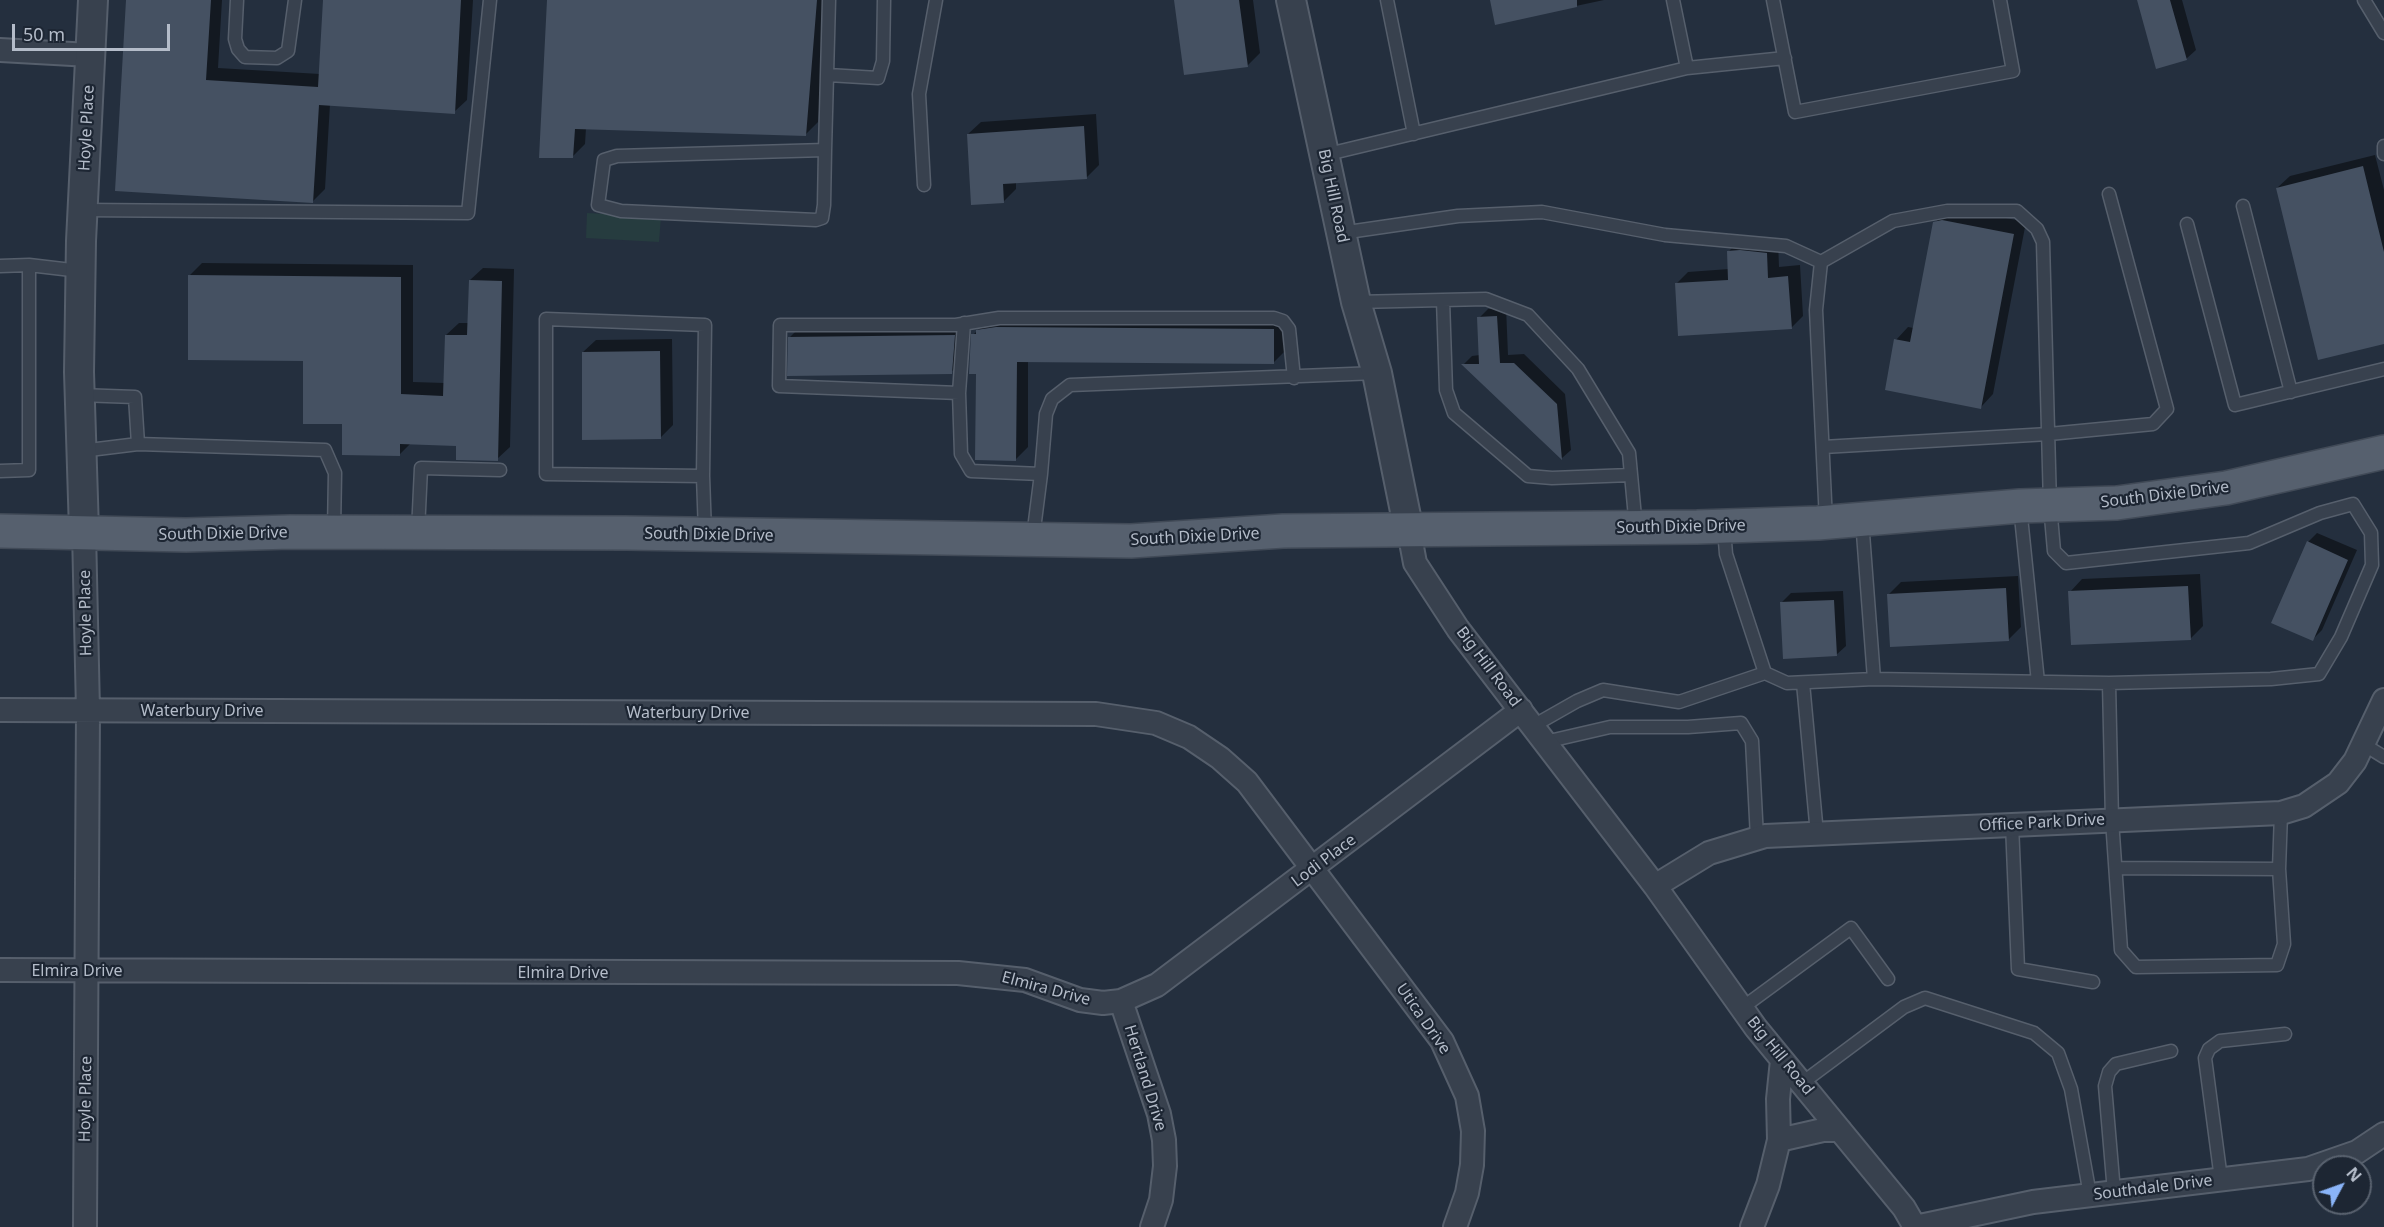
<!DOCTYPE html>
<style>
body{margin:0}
#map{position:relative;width:2384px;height:1227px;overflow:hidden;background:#242f3e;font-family:"Noto Sans",sans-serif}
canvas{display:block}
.north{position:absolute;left:2312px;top:1155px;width:60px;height:60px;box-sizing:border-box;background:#1d2633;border:2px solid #59626f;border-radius:50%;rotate:49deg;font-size:16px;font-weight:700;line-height:24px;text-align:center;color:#b4bcc9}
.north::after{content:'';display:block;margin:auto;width:21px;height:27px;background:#8ab4f8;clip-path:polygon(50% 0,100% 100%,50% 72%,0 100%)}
.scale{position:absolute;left:12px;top:24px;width:158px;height:27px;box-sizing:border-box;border:3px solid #b4bcc9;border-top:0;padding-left:8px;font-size:18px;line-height:21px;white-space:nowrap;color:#b4bcc9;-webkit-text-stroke:4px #1d2633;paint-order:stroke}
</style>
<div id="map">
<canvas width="2384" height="1227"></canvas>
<div class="north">N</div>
<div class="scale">50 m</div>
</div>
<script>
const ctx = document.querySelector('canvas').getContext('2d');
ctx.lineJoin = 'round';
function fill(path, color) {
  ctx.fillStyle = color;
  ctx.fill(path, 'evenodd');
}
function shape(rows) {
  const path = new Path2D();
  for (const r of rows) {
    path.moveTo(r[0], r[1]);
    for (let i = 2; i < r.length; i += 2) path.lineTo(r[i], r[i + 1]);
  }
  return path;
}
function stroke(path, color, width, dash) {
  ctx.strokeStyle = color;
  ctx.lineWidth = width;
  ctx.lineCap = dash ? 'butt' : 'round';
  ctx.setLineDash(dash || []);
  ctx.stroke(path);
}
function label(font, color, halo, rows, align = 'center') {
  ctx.font = font + ' "Noto Sans",sans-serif';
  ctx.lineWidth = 4.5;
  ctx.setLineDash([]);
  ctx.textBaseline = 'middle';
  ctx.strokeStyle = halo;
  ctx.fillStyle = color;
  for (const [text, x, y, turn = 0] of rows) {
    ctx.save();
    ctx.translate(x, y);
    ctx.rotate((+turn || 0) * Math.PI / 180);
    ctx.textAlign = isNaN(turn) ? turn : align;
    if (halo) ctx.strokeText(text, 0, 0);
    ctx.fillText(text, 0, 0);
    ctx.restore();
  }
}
const green = shape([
 [587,213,661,217,659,242,586,238]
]);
const shadow = shape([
 [128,0,222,0,218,68,320,74,325,0,473,0,467,100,454,112,330,104,325,189,313,201],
 [549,0,828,0,818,122,806,134,586,128,585,144,573,156],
 [1175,0,1253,0,1260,53,1247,66],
 [1491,0,1604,0,1496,23],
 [2138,0,2182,0,2196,50,2186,59],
 [1096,114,1099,165,1087,177,1016,181,1016,189,1004,201,968,134,981,122],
 [2375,155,2384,190,2384,343,2277,188,2290,176],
 [1956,208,2026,222,1993,394,1981,407,1896,340,1908,327,1914,328,1935,223,1947,210],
 [1740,240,1778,241,1779,267,1800,265,1803,316,1791,328,1676,284,1688,272,1729,269,1729,251],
 [202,263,413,265,413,382,445,383,446,335,459,323,469,323,470,280,483,268,514,269,510,447,497,459,458,444,411,443,400,454,343,423,305,360,190,275],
 [1506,307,1508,355,1524,354,1565,394,1571,450,1562,458,1464,364,1472,356,1480,355,1479,318,1488,309],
 [1286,317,1286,350,1273,363,1028,361,1028,447,1016,459,977,372,973,335,990,318],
 [967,323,964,360,951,372,790,337,802,325],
 [672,339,673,425,660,438,583,352,596,340],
 [2317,533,2357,550,2322,630,2313,639,2308,542],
 [2200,574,2203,626,2190,639,2070,592,2082,579],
 [2018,576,2021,627,2008,640,1888,595,1901,582],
 [1843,591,1846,646,1836,655,1781,603,1791,593]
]);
const building = shape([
 [126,0,211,0,206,80,318,87,323,0,461,0,455,114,319,105,313,203,115,191],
 [547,0,817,0,806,136,575,129,573,158,539,158],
 [1174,0,1239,0,1248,67,1184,75],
 [1490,0,1577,0,1577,7,1495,25],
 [2137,0,2170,0,2187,60,2156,69],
 [1084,126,1087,179,1003,184,1004,203,971,205,967,134],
 [2363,166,2384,252,2384,344,2318,360,2276,188],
 [1942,220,2014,234,1981,409,1885,390,1894,339,1910,342,1933,222],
 [1740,250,1767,253,1768,278,1788,276,1792,329,1678,336,1675,283,1728,280,1727,251],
 [188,275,401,277,401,394,443,396,445,335,467,335,469,280,502,281,498,461,456,460,456,446,400,444,400,456,342,455,342,424,303,424,303,361,188,360],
 [1497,316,1500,363,1514,363,1557,404,1562,460,1461,364,1479,364,1477,317],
 [996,327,1274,329,1274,364,1017,362,1016,461,975,460,976,374,969,374,971,334,976,334,976,330],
 [955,335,952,374,787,376,788,337],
 [660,351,661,439,582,440,582,352],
 [2307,541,2348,560,2313,641,2271,623],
 [2188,586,2191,640,2071,645,2068,591],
 [2006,588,2009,641,1890,647,1887,594],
 [1834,600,1837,656,1783,659,1780,602]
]);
const service = shape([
 [237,0,235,39,238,49,245,57,277,58,288,51,295,0],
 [1387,0,1414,134],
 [1773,0,1795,112,2013,71,2000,0],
 [2364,0,2384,33],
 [1687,68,1785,58],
 [828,75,878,78,883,61,884,0],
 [2384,146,2384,154],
 [825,150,824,205,822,218,816,220,621,211,598,205,604,160,617,156,825,150,829,0],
 [1324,155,1687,68,1673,0],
 [924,185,919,94,936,0],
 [2243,206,2291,392],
 [82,210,468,213,490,0],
 [2187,224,2235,405,2384,369],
 [1341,233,1458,216,1542,212,1665,235,1786,246,1821,262],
 [29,265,80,271],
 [0,266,29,265,29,470,0,471],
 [1443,300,1446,390,1454,413,1528,476,1552,478,1631,475],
 [1356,302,1486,299,1528,315,1578,369,1629,453,1636,528],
 [964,323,959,393,961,454,971,471,1041,474,1033,537],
 [959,393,779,386,780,325,956,325,999,318,1274,318,1283,321,1289,329,1294,378],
 [79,395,135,397,138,444,325,450,335,473,334,531],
 [1823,447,2049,434,2153,424,2167,409,2109,194],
 [81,451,138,444],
 [1041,474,1046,414,1052,399,1070,385,1377,373],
 [703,476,705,325,546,319,546,474,703,476,705,533],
 [2020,507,2038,682],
 [1862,520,1874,679],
 [1724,529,1726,554,1765,673,1787,683,1874,679,2109,683,2271,679,2319,674,2341,637,2372,565,2371,533,2353,504,2320,513,2249,543,2066,563,2054,551,2050,505,2043,242,2037,229,2017,211,1947,211,1893,221,1821,262,1816,310,1826,521],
 [418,531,421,468,500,470],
 [1803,683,1817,834],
 [2109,683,2112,820,2121,950,2136,967,2277,965,2284,944,2279,869,2281,813],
 [1533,726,1577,701,1603,690,1679,702,1765,673],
 [1545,742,1610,727,1688,727,1741,723,1752,741,1757,838],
 [2363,744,2384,757],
 [2012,824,2018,969,2093,982],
 [2116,868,2279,869],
 [1742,1008,1851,928,1888,979],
 [1802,1083,1904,1007,1925,998,2034,1033,2058,1053,2071,1089,2090,1195],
 [2221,1179,2205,1058,2209,1049,2220,1041,2285,1034],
 [2114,1192,2105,1086,2109,1072,2116,1064,2171,1051]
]);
const minor = shape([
 [0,50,90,55],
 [84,531,88,711,85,1227],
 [1409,531,1415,563,1458,629,1655,886,1756,1028,1904,1208,1915,1227,2033,1202,2308,1169,2357,1152,2384,1134],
 [0,710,1096,714,1156,723,1189,737,1220,758,1247,782,1442,1041,1467,1096,1473,1131,1472,1165,1467,1193,1455,1227],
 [1655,886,1709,853,1765,836,2281,813,2304,806,2338,783,2355,761,2384,700],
 [0,970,958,973,1025,980,1080,1000,1103,1003,1121,1001,1157,985,1521,710],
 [1121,1001,1159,1114,1164,1140,1165,1166,1161,1200,1152,1227],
 [1779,1140,1823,1130,1840,1130],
 [1752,1227,1768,1185,1779,1140,1778,1099,1782,1060]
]);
const tertiary = shape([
 [1291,0,1356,302,1377,373,1409,531],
 [84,531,79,372,81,241,93,0]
]);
const primary = shape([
 [0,531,186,535,290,532,626,533,1131,541,1283,531,1697,527,1818,523,2020,506,2117,503,2226,488,2384,452]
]);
const streetNames = [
 ["Hoyle Place",87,128,-87],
 ["Big Hill Road",1333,196,78],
 ["South Dixie Drive",2165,495,-7],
 ["South Dixie Drive",1681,527,-1],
 ["South Dixie Drive",223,534,-1],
 ["South Dixie Drive",709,535,1],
 ["South Dixie Drive",1195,537,-3],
 ["Hoyle Place",86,613,-91],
 ["Big Hill Road",1488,667,53],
 ["Waterbury Drive",202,711],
 ["Waterbury Drive",688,713],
 ["Office Park Drive",2042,823,-3],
 ["Lodi Place",1324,861,-37],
 ["Elmira Drive",77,971],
 ["Elmira Drive",563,973],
 ["Elmira Drive",1046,989,15],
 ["Utica Drive",1423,1019,55],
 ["Big Hill Road",1780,1056,51],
 ["Hertland Drive",1145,1078,73],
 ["Hoyle Place",86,1099,-89],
 ["Southdale Drive",2153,1188,-7]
];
fill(green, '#263c3f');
fill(shadow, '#0007');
fill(building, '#455162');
stroke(service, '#565f6c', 15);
stroke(minor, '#565f6c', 26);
stroke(tertiary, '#565f6c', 32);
stroke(primary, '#414a57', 36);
stroke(service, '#38414e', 12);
stroke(minor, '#38414e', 22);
stroke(tertiary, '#38414e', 28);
stroke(primary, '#56606e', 33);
label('16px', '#b4bcc9', '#1d2633', streetNames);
</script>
